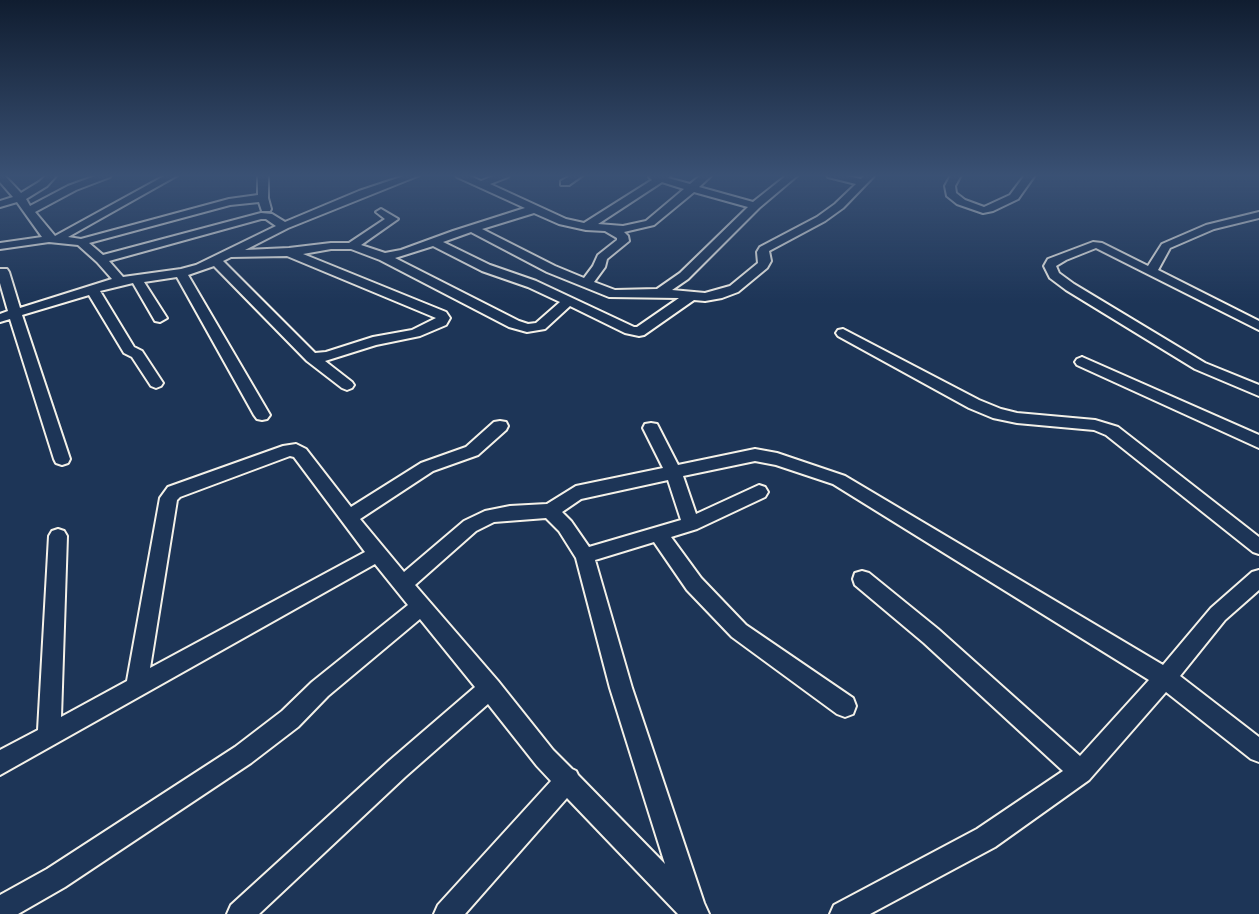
<!DOCTYPE html>
<style>
body{margin:0}
canvas{display:block;background:#1d3557}
</style>
<canvas width="1259" height="914"></canvas>
<script>
const ctx = document.querySelector('canvas').getContext('2d');
ctx.lineJoin = 'round';
function shape(rows) {
  const path = new Path2D();
  for (const r of rows) {
    path.moveTo(r[0], r[1]);
    for (let i = 2; i < r.length; i += 2) path.lineTo(r[i], r[i + 1]);
  }
  return path;
}
function stroke(path, color, width, dash) {
  ctx.strokeStyle = color;
  ctx.lineWidth = width;
  ctx.lineCap = dash ? 'butt' : 'round';
  ctx.setLineDash(dash || []);
  ctx.stroke(path);
}
function fill(path, color) {
  ctx.fillStyle = color;
  ctx.fill(path, 'evenodd');
}
const minor = shape([
 [0,175,4,175,21,193,39,182,47,175,57,175,47,186,26,199,30,206,68,186,98,175,111,175,110,177,76,190,35,212,55,236,166,175,178,175,68,237,81,239,229,199,258,195,258,175,268,175,268,198,271,209,270,211,262,211,259,202,230,205,89,243,103,255,261,213,272,214,285,222,359,191,407,175,420,175,288,228,245,250,289,248,331,243,349,243,385,219,376,212,381,209,398,219,361,245,385,253,401,250,453,231,525,208,457,177,456,175,468,175,481,181,496,175,509,175,508,177,490,184,566,219,584,223,652,180,649,177,652,175,671,175,668,178,690,184,701,175,712,175,699,187,753,202,787,175,798,175,759,208,688,279,672,290,705,293,730,286,758,263,757,252,760,247,817,217,835,204,856,184,828,177,827,175,842,175,861,179,865,175,874,176,843,208,825,221,769,251,771,261,767,268,738,292,722,298,705,301,694,300,644,335,639,336,625,333,570,306,545,329,527,332,509,327,380,260,351,249,331,249,303,254,446,312,450,318,446,325,420,336,376,345,325,361,352,382,354,385,352,388,347,390,342,388,307,361,214,266,188,275,270,415,267,419,262,420,257,419,254,415,177,277,144,282,167,318,160,322,155,321,133,283,100,291,134,347,142,351,163,383,161,386,156,388,151,386,132,357,124,353,89,295,22,315,70,459,68,463,62,465,56,463,54,459,10,319,0,322,0,314,8,311,0,283,0,269,7,269,9,272,20,308,112,279,97,262,78,245,49,242,0,249,0,243,42,237,17,202,0,207,0,201,13,197,0,182,0,175],
 [662,182,684,189,646,221,623,226,598,224,662,182],
 [694,192,748,207,680,273,657,289,615,290,594,282,605,267,607,259,629,241,628,236,624,232,654,225,694,192],
 [534,213,559,224,586,230,605,231,617,238,617,240,598,255,593,266,584,278,555,266,482,229,534,213],
 [261,219,266,219,276,226,196,265,181,269,123,277,109,261,261,219],
 [471,232,547,272,609,297,679,298,637,327,634,327,536,281,490,265,443,242,471,232],
 [433,246,482,271,528,287,560,302,536,323,528,324,519,321,395,258,433,246],
 [287,256,436,318,412,330,373,337,326,352,315,353,223,261,231,257,287,256],
 [572,175,583,175,569,185,561,185,561,181,572,175],
 [951,175,961,175,955,186,956,193,965,200,984,207,1010,195,1025,175,1035,175,1018,199,993,211,983,213,957,204,947,196,945,186,951,175],
 [1259,212,1259,218,1214,229,1170,248,1158,270,1259,321,1259,330,1096,248,1066,260,1056,266,1059,273,1074,284,1205,363,1259,385,1259,396,1195,369,1066,290,1050,278,1044,266,1048,259,1093,242,1102,243,1148,266,1162,244,1206,225,1259,212],
 [843,329,979,400,1001,409,1017,413,1095,420,1118,427,1259,537,1259,554,1253,552,1106,435,1094,430,1017,423,993,418,969,408,838,336,836,333,838,330,843,329],
 [1082,357,1259,435,1259,448,1077,365,1075,362,1077,359,1082,357],
 [500,421,506,422,508,426,506,430,478,455,433,471,360,519,404,572,464,521,485,511,510,506,547,504,576,486,663,468,643,428,645,424,651,423,657,424,678,465,755,449,777,453,845,476,1163,665,1211,608,1252,572,1259,570,1259,590,1225,620,1180,676,1259,737,1259,762,1251,759,1166,692,1089,780,995,847,870,914,830,914,834,905,977,829,1063,771,924,643,855,585,853,579,855,573,862,571,869,573,938,629,1080,756,1149,680,833,484,776,465,755,461,683,476,696,514,759,485,765,487,768,492,765,497,697,529,671,537,701,578,746,625,853,698,856,706,853,714,845,717,837,714,732,637,687,590,654,542,595,560,632,688,704,903,709,914,678,914,567,798,465,914,434,914,438,905,551,781,537,766,488,704,405,777,259,914,227,914,231,905,389,761,475,687,420,619,328,696,298,727,251,763,65,887,18,914,0,914,0,895,47,869,235,747,282,711,312,682,408,605,375,564,0,775,0,750,38,730,49,536,52,531,58,529,64,531,67,536,61,717,127,681,160,498,168,487,283,446,296,444,306,449,351,507,421,463,466,447,494,422,500,421],
 [290,456,294,457,365,552,150,668,177,500,180,497,290,456],
 [668,480,681,520,589,547,571,521,562,512,581,499,668,480],
 [546,518,559,531,576,558,610,688,665,864,578,775,576,771,572,769,553,750,498,681,415,585,476,531,494,522,546,518]
]);
stroke(minor, '#f4f1e8', 4);
fill(minor, '#1d3557');
const sky = ctx.createLinearGradient(0, 0, 0, 303);
sky.addColorStop(0, '#101d30');
sky.addColorStop(0.58, '#3a5174');
sky.addColorStop(1, '#3a517400');
ctx.fillStyle = sky;
ctx.fillRect(0, 0, 1259, 303);
</script>
